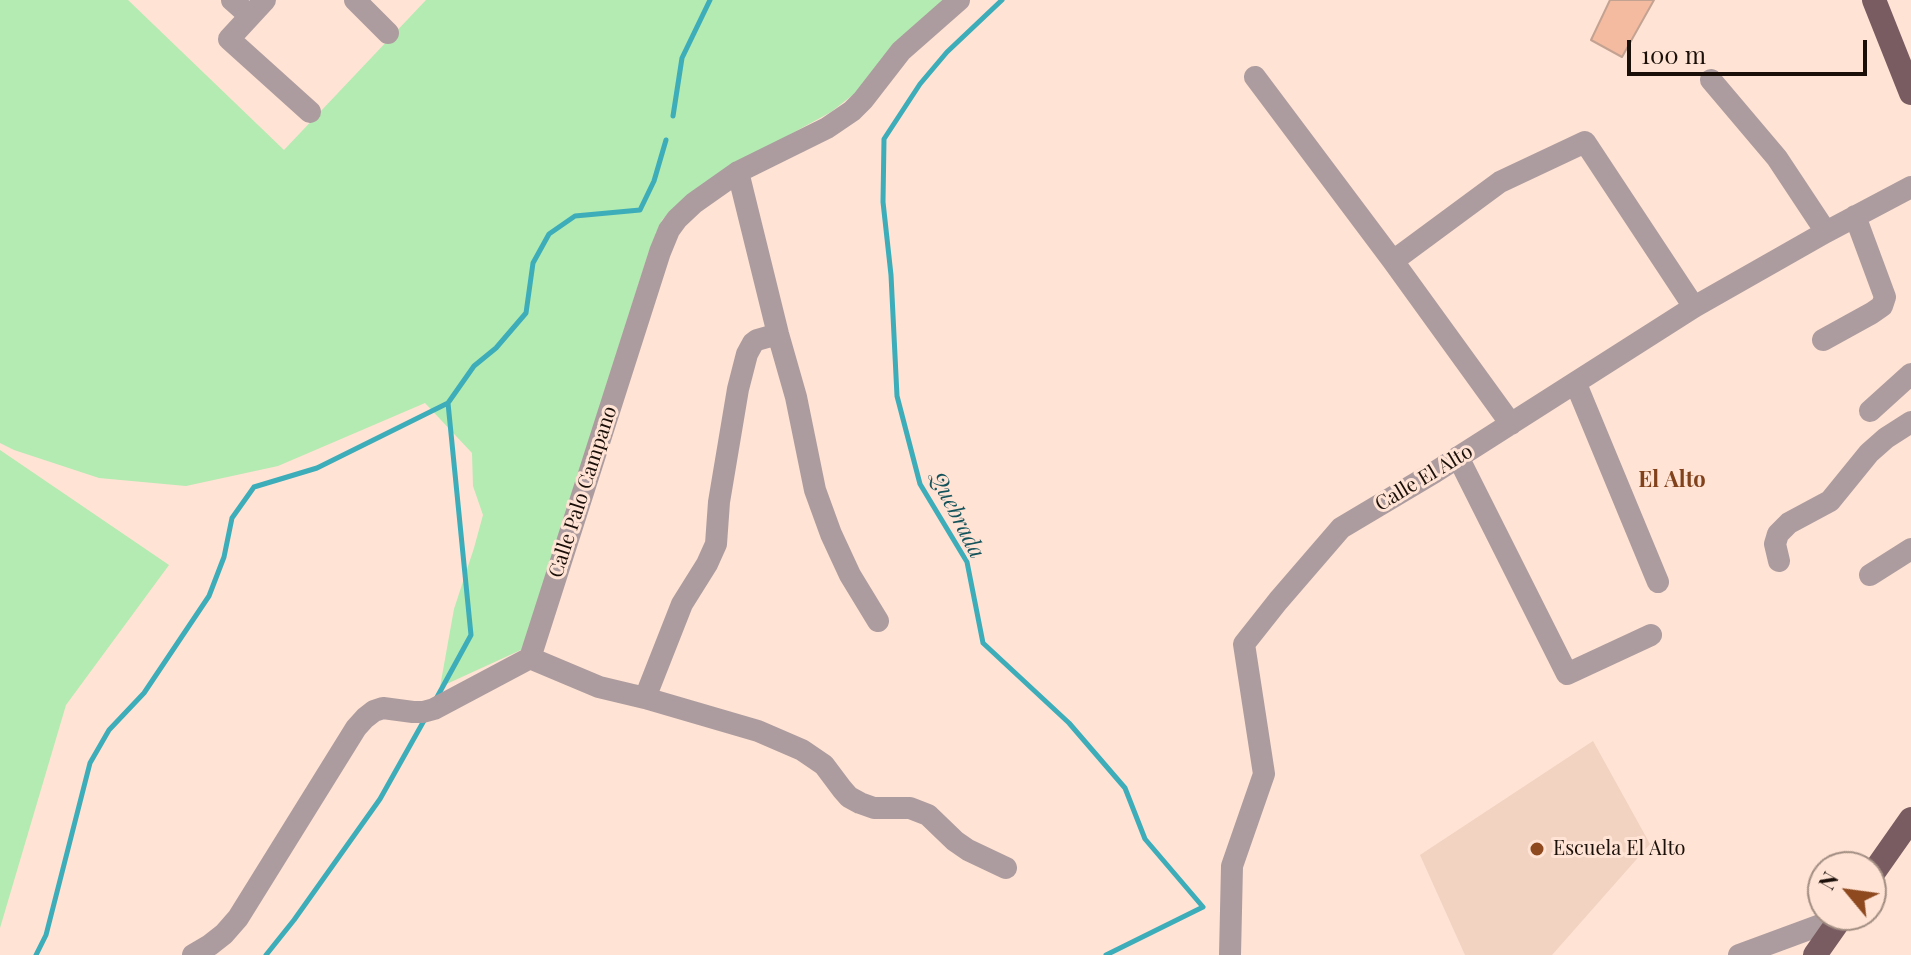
<!DOCTYPE html>
<style>
body{margin:0}
#map{position:relative;width:1911px;height:955px;overflow:hidden;background:#ffe3d4;font-family:"Playfair Display",serif}
canvas{display:block}
.north{position:absolute;left:1807px;top:851px;width:80px;height:80px;box-sizing:border-box;background:#ffe3d4;border:2px solid #a38e83;border-radius:50%;rotate:299deg;font-size:22px;font-weight:700;line-height:32px;text-align:center;color:#1a0f09}
.north::after{content:'';display:block;margin:auto;width:28px;height:36px;background:#8e491f;clip-path:polygon(50% 0,100% 100%,50% 72%,0 100%)}
.scale{position:absolute;left:1627px;top:40px;width:240px;height:36px;box-sizing:border-box;border:4px solid #1a0f09;border-top:0;padding-left:10px;font-size:24px;line-height:28px;white-space:nowrap;color:#1a0f09;-webkit-text-stroke:6px #ffe3d4;paint-order:stroke}
</style>
<div id="map">
<canvas width="1911" height="955"></canvas>
<div class="north">N</div>
<div class="scale">100 m</div>
</div>
<script>
const ctx = document.querySelector('canvas').getContext('2d');
ctx.lineJoin = 'round';
function fill(path, color) {
  ctx.fillStyle = color;
  ctx.fill(path, 'evenodd');
}
function shape(rows) {
  const path = new Path2D();
  for (const r of rows) {
    path.moveTo(r[0], r[1]);
    for (let i = 2; i < r.length; i += 2) path.lineTo(r[i], r[i + 1]);
  }
  return path;
}
function stroke(path, color, width, dash) {
  ctx.strokeStyle = color;
  ctx.lineWidth = width;
  ctx.lineCap = dash ? 'butt' : 'round';
  ctx.setLineDash(dash || []);
  ctx.stroke(path);
}
function label(font, color, halo, rows, align = 'center') {
  ctx.font = font + ' "Playfair Display",serif';
  ctx.lineWidth = 6;
  ctx.setLineDash([]);
  ctx.textBaseline = 'middle';
  ctx.strokeStyle = halo;
  ctx.fillStyle = color;
  for (const [text, x, y, turn = 0] of rows) {
    ctx.save();
    ctx.translate(x, y);
    ctx.rotate((+turn || 0) * Math.PI / 180);
    ctx.textAlign = isNaN(turn) ? turn : align;
    if (halo) ctx.strokeText(text, 0, 0);
    ctx.fillText(text, 0, 0);
    ctx.restore();
  }
}
const built = shape([
 [1593,741,1650,844,1552,955,1465,955,1420,855]
]);
const green = shape([
 [0,0,128,0,284,150,426,0,949,0,854,94,831,112,743,160,690,193,662,220,648,254,523,649,440,687,454,609,474,548,483,515,473,486,472,453,425,403,278,466,186,486,99,478,14,450,0,443],
 [0,450,169,565,66,705,0,928]
]);
const stream = shape([
 [1002,0,947,52,920,84,884,139,883,202,891,275,897,396,920,484,967,562,983,643,1069,723,1125,788,1145,839,1203,907,1106,955],
 [673,116,682,58,710,0],
 [436,699,471,635,448,403],
 [36,955,46,935,90,763,109,730,144,693,209,596,224,557,232,518,254,487,317,468,448,403,474,366,496,348,526,313,533,263,549,234,575,216,640,210,654,181,666,140],
 [266,955,294,920,380,799,426,717]
]);
const building = shape([
 [1610,0,1654,0,1622,57,1591,40,1610,0]
]);
const minor = shape([
 [232,0,250,16],
 [265,0,229,39,310,112],
 [355,0,388,33],
 [1255,77,1393,261,1511,424],
 [1711,80,1777,158,1826,232],
 [738,172,778,334,796,397,815,490,831,534,850,575,878,621],
 [1393,261,1500,182,1585,142,1694,307],
 [1823,340,1872,313,1882,306,1885,297,1855,216],
 [1576,384,1658,582],
 [1870,411,1911,374],
 [1458,457,1567,674,1651,635],
 [1779,561,1775,544,1778,534,1789,523,1830,501,1869,453,1886,438,1911,422],
 [1870,575,1911,549],
 [530,658,599,687,645,698,682,604,707,564,716,544,719,502,738,389,747,354,753,343,757,340,778,334],
 [645,698,758,731,802,750,824,765,842,789,849,797,860,803,874,808,910,808,928,815,955,841,968,850,1006,868],
 [193,955,210,945,224,934,238,918,356,728,365,718,374,711,383,708,413,712,423,712,434,709,530,658,660,252,669,230,677,219,694,203,738,172,827,128,852,111,863,100,901,51,959,0],
 [1230,955,1232,866,1264,774,1244,644,1278,601,1341,528,1435,472,1694,307,1826,232,1911,187],
 [1739,955,1842,917]
]);
const major = shape([
 [1874,0,1911,93],
 [1871,876,1911,819],
 [1815,955,1843,915]
]);
const markers = [
 [1537,849,8,"#8e491f"]
];
const streetNames = [
 ["Calle El Alto",1424,478,-31],
 ["Calle Palo Campano",583,492,-72]
];
const poiNames = [
 ["Escuela El Alto",1553,849]
];
const neighbourhoodNames = [
 ["El Alto",1672,480]
];
const waterNames = [
 ["Quebrada",957,515,63]
];
fill(built, '#f2d2c0');
fill(green, '#b3ebb2');
stroke(stream, '#3dadba', 5);
fill(building, '#f4bba0');
stroke(building, '#c4a292', 2);
stroke(minor, '#ad9c9f', 22);
stroke(major, '#795c62', 24);
for (const [x, y, r, color] of markers) {
  const dot = new Path2D();
  dot.arc(x, y, r, 0, 2 * Math.PI);
  ctx.fillStyle = color;
  ctx.fill(dot);
  stroke(dot, '#ffe3d4', 3);
}
label('20px', '#1a0f09', '#ffe3d4', streetNames);
label('20px', '#1a0f09', '#ffe3d4', poiNames, 'left');
label('bold 22px', '#80411b', '#ffe3d4', neighbourhoodNames);
label('italic 22px', '#14535b', '#ffe3d4', waterNames);
</script>
